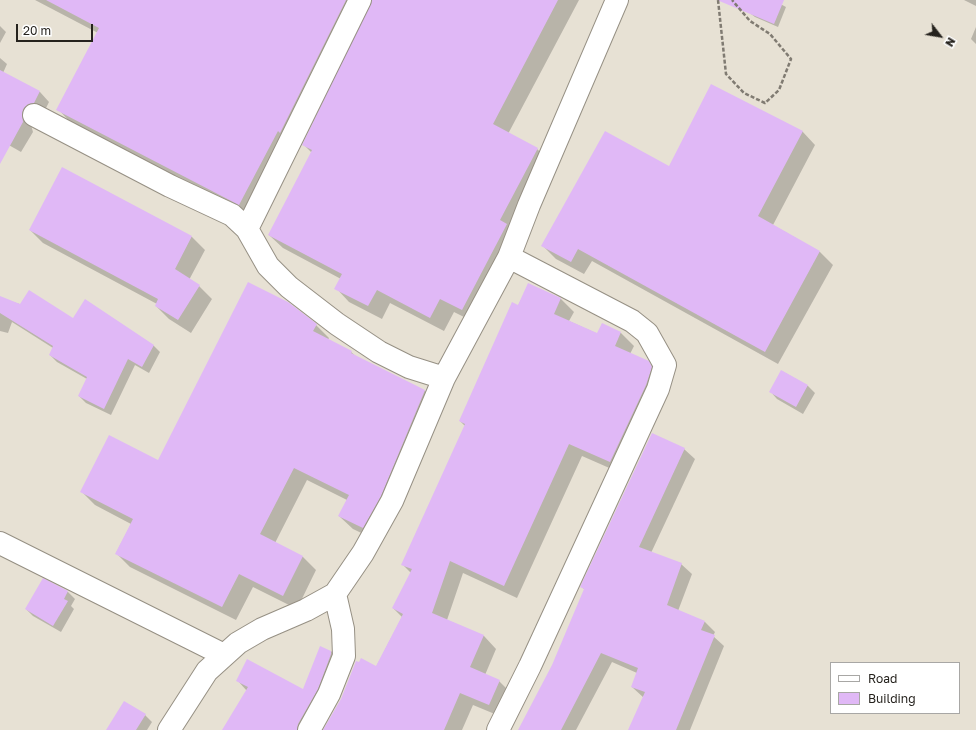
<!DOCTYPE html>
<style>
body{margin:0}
#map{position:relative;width:976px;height:730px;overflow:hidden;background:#e7e1d4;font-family:"Golos Text",sans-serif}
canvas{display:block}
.legend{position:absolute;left:830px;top:662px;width:130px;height:52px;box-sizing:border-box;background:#fff;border:1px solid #a8a7a5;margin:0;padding:5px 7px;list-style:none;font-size:12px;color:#25221d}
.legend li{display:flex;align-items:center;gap:8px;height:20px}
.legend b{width:20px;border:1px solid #a8a7a5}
.north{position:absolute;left:920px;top:16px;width:40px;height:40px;-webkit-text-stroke:3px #fff;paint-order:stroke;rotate:121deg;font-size:11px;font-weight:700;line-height:16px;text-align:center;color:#25221d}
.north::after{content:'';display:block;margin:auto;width:14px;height:18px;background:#25221d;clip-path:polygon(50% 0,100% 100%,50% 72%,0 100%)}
.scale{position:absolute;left:16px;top:24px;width:77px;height:18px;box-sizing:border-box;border:2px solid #25221d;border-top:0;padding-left:5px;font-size:12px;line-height:14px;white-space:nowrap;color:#25221d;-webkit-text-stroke:3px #fff;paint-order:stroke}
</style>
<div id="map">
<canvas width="976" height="730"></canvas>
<ul class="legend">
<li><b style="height:5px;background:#fff"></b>Road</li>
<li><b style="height:11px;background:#e0b8f6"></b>Building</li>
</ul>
<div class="north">N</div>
<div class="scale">20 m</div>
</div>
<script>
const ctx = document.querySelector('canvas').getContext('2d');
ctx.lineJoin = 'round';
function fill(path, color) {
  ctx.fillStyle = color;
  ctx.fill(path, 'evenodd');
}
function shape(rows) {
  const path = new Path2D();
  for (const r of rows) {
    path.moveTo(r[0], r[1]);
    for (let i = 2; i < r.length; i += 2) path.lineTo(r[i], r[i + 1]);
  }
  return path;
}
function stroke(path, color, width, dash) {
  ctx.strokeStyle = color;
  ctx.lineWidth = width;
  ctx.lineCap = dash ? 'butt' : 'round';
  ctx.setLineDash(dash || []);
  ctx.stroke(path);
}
const shadow = shape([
 [35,0,579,0,508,134,537,149,551,162,476,323,454,312,444,331,390,303,382,319,349,302,336,288,341,279,283,248,269,235,312,153,304,145,373,1,366,3,253,218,71,123,58,109,98,33],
 [757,0,773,0,786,7,778,27,755,17,751,14],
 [964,0,976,0,976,6],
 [0,26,6,32,0,43],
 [976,27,976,44,971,39],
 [0,58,7,64,3,73,40,92,49,102,44,112,31,125,33,132,21,152,0,140],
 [802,131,815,145,773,225,820,252,833,265,778,364,592,261,584,274,556,259,543,246,669,168],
 [63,169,192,237,205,250,189,280,199,286,212,299,191,333,169,319,156,306,157,304,43,243,30,230],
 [529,284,561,299,574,312,569,321,598,334,602,324,621,333,634,346,630,354,648,362,661,375,623,474,582,456,517,598,463,573,447,620,484,636,496,649,485,675,499,681,512,694,502,717,473,705,462,730,324,730,376,667,402,617,393,608,411,573,403,565,465,426,460,421],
 [0,298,153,345,160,352,149,373,135,365,111,415,86,403,79,396,87,379,57,362,50,355,53,348,12,322,8,333,0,331],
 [316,325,329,338,328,340,351,352,358,358,425,391,438,404,376,540,353,529,339,516,347,500,307,480,275,543,303,557,316,570,297,609,253,587,236,620,130,567,116,553,131,524,95,505,82,492,158,462],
 [782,371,808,386,815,393,803,414,777,399,770,391],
 [684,449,695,459,651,553,681,564,692,574,678,611,705,622,715,632,713,636,724,646,690,730,629,730,644,698,632,687,637,673,612,662,576,730,519,730,553,665,585,590,582,587],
 [43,580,68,592,75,599,71,606,74,609,61,632,33,616,26,609],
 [331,651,344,664,316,730,228,730,247,691,238,681,304,690],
 [145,715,152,722,147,730,107,730]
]);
const building = shape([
 [46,0,346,0,280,133,278,131,239,205,56,110,99,28],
 [372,0,558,0,493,124,538,148,500,220,507,224,462,310,440,299,430,318,377,290,368,306,334,289,342,274,268,235,312,150,302,145],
 [717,0,784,0,774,24],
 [0,70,40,91,34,103,28,104,23,109,22,115,23,122,0,164],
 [711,84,803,131,758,216,820,251,765,352,578,249,571,262,541,246,605,131,669,166],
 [62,167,192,236,175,269,200,285,178,320,155,306,158,299,29,230],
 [248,282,288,302,317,324,313,331,352,351,351,353,425,390,381,496,363,528,338,516,349,495,294,468,260,534,303,556,283,596,239,574,222,607,115,554,133,519,80,492,109,435,158,460],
 [528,283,561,298,554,314,597,333,602,323,621,332,615,346,649,361,652,367,646,385,610,462,569,444,504,586,450,561,432,613,484,635,470,667,500,680,489,705,460,693,444,730,323,730,341,699,356,661,359,662,361,658,376,666,403,614,392,608,412,569,401,565,465,424,459,421,512,302,518,305],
 [29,290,73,318,85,299,154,345,142,367,128,359,104,409,78,396,87,377,49,355,53,346,0,313,0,296,20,304],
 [781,370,808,385,796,407,769,392],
 [652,433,685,448,639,547,682,563,667,605,705,621,701,630,715,635,676,730,628,730,645,692,631,687,638,668,601,653,561,730,518,730,552,665,584,589,580,587],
 [43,578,68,591,64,599,68,601,53,626,25,609],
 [320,646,331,651,331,654,318,689,298,724,297,730,222,730,248,687,236,681,247,659,303,689],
 [124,701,146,714,136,730,106,730]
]);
const path = shape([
 [718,0,726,74,744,93,765,103,779,90,791,59,770,34,750,21,732,0]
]);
const minor = shape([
 [360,0,247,229,268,266,289,287,337,324,379,352,409,367,444,378],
 [34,115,170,186,232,215,247,229],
 [0,543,224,655],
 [169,730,207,671,238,643,262,629,306,610,335,594,363,553,392,501,444,378,509,257,529,205,617,0],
 [309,730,329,694,344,656,343,629,335,594],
 [498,730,530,666,658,389,665,365,647,333,632,321,509,257]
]);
fill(shadow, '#0003');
fill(building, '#e0b8f6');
stroke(minor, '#969084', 24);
stroke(path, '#807b72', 2.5, [4, 2]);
stroke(minor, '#fff', 22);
</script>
